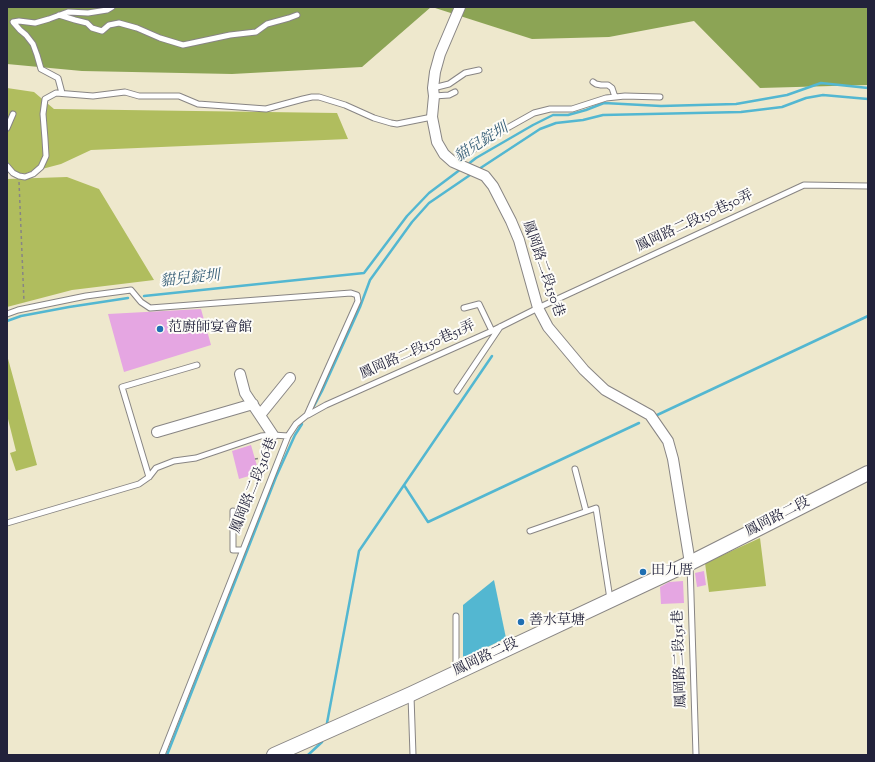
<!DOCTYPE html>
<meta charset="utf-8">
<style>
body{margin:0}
#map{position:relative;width:875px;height:762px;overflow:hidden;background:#eee8cd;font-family:"Sorts Mill Goudy",serif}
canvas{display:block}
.frame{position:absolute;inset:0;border:8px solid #22223b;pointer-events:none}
</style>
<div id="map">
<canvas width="875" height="762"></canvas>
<div class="frame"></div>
</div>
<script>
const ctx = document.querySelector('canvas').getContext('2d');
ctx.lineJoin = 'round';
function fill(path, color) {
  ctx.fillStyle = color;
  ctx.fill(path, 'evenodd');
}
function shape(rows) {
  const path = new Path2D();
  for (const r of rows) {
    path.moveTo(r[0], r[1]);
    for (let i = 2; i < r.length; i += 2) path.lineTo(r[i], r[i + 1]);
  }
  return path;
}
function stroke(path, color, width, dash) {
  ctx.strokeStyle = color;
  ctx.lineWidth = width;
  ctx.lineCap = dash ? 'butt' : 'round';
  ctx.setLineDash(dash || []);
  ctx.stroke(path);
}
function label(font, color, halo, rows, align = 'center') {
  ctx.font = font + ' "Sorts Mill Goudy","Noto Serif TC",serif';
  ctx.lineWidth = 4;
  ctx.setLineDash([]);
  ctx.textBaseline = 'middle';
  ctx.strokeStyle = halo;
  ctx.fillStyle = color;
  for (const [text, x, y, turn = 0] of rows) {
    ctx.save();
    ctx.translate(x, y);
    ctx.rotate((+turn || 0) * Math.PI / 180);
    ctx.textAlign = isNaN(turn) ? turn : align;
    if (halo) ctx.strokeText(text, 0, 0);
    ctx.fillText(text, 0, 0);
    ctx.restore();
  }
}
const green = shape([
 [7,88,34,92,54,109,337,113,348,139,91,150,61,164,23,174,7,173],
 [67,177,99,189,154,280,72,290,7,307,7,179],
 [7,355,37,465,16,471,10,453,16,451,7,415],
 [760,538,766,586,709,592,705,563]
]);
const forest = shape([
 [7,7,431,7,362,67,232,74,82,71,7,64],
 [432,7,868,7,868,85,760,88,694,21,609,37,532,39]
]);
const water = shape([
 [494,580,506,638,463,659,463,605]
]);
const stream = shape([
 [467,165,476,158,533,125,553,115,568,115,586,110,604,103,661,106,736,104,787,95,821,83,868,88],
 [479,169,540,129,556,123,583,120,603,115,741,112,782,107,806,98,823,95,868,99],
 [144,296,364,273,407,216,429,193,461,169],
 [7,321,21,316,69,307,128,298],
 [314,406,322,391,360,307,370,280,412,222,429,203,473,173],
 [655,416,868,316],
 [404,485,428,522,639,423],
 [327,723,359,551,492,356],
 [167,755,276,477,295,435,302,424],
 [308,755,322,742]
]);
const building = shape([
 [201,309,211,345,124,372,108,314],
 [251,445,259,473,239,479,232,451],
 [704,571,706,585,697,587,695,573],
 [683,581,684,603,661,604,660,587,669,582]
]);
const path = shape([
 [19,182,24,302],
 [255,459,260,458]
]);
const lane = shape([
 [59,15,75,20,87,23,92,28,102,31,109,25,119,23,137,28,160,38,183,45,230,35,256,32,267,24,289,18,297,15],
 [593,82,596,84,601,85,608,85,612,88,615,97],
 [433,88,449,84,465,73,479,70],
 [62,93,58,78,41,69,37,55,33,44,26,35,20,30,13,22,19,21,35,23,49,19,68,12,88,13,107,10,112,7],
 [434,96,449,95,455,92],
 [7,128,13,114],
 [454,162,509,127,534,113,550,109,572,109,606,98,625,96,660,97],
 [7,166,13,173,19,176,25,177,33,174,41,167,46,156,45,139,43,114,45,99,56,93,93,96,125,92,139,96,179,96,198,104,266,109,303,99,312,97,319,97,345,105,374,118,391,123,397,124,432,117],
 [464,308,479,304,492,331],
 [7,314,18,310,86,296,131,290,141,302,150,308,351,293,357,295,358,301,307,415,296,424,288,436,162,755],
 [457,391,500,327],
 [308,415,326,405,492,331,538,308,804,185,868,186],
 [575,469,586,511],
 [149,477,122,387,197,365],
 [233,511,233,550,243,550],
 [7,523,139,484,149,477,156,468,174,461,196,458,261,436,273,435,288,436],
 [530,531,596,508,610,599],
 [690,564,696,755],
 [456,671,456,616],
 [411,696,413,755]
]);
const street = shape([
 [460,7,440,54,435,72,433,88,434,96,432,117,437,142,444,154,453,162,485,176,493,186,511,221,519,240,538,308,548,327,584,370,605,390,650,415,668,441,673,459,690,563],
 [240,374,245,393,273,435],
 [260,415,290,378],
 [157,432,253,404]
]);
const secondary = shape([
 [274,755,411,694,690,563,868,473]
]);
const markers = [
 [160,329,4,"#1f6fb2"],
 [643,572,4,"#1f6fb2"],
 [521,622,4,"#1f6fb2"]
];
const streetNames = [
 ["鳳岡路二段150巷50弄",695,222,-25],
 ["鳳岡路二段150巷",542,269,71],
 ["鳳岡路二段150巷51弄",418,351,-24],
 ["鳳岡路二段316巷",255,486,-68],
 ["鳳岡路二段",778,518,-27],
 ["鳳岡路二段",486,658,-25],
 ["鳳岡路二段151巷",681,659,-92]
];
const poiNames = [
 ["范廚師宴會館",168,329],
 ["田九厝",651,572],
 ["善水草塘",529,622]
];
const waterNames = [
 ["貓兒錠圳",482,144,-32],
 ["貓兒錠圳",190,280,-6]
];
fill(green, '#b0bd5e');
fill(forest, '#8ca455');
fill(water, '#53b7d1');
stroke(stream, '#53b7d1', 2.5);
fill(building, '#e5a6e2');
stroke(lane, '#888584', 7);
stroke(street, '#888584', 12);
stroke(secondary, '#888584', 16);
stroke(path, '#888584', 1.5, [3, 3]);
stroke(lane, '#fff', 5);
stroke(street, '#fff', 10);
stroke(secondary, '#fff', 14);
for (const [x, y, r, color] of markers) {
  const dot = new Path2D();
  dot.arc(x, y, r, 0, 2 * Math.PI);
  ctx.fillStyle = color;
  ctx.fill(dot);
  stroke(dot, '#fdfcf7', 1.5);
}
label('14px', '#22223b', '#fdfcf7', streetNames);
label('14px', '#22223b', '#fdfcf7', poiNames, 'left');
label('italic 15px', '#365e77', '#fdfcf7', waterNames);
</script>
